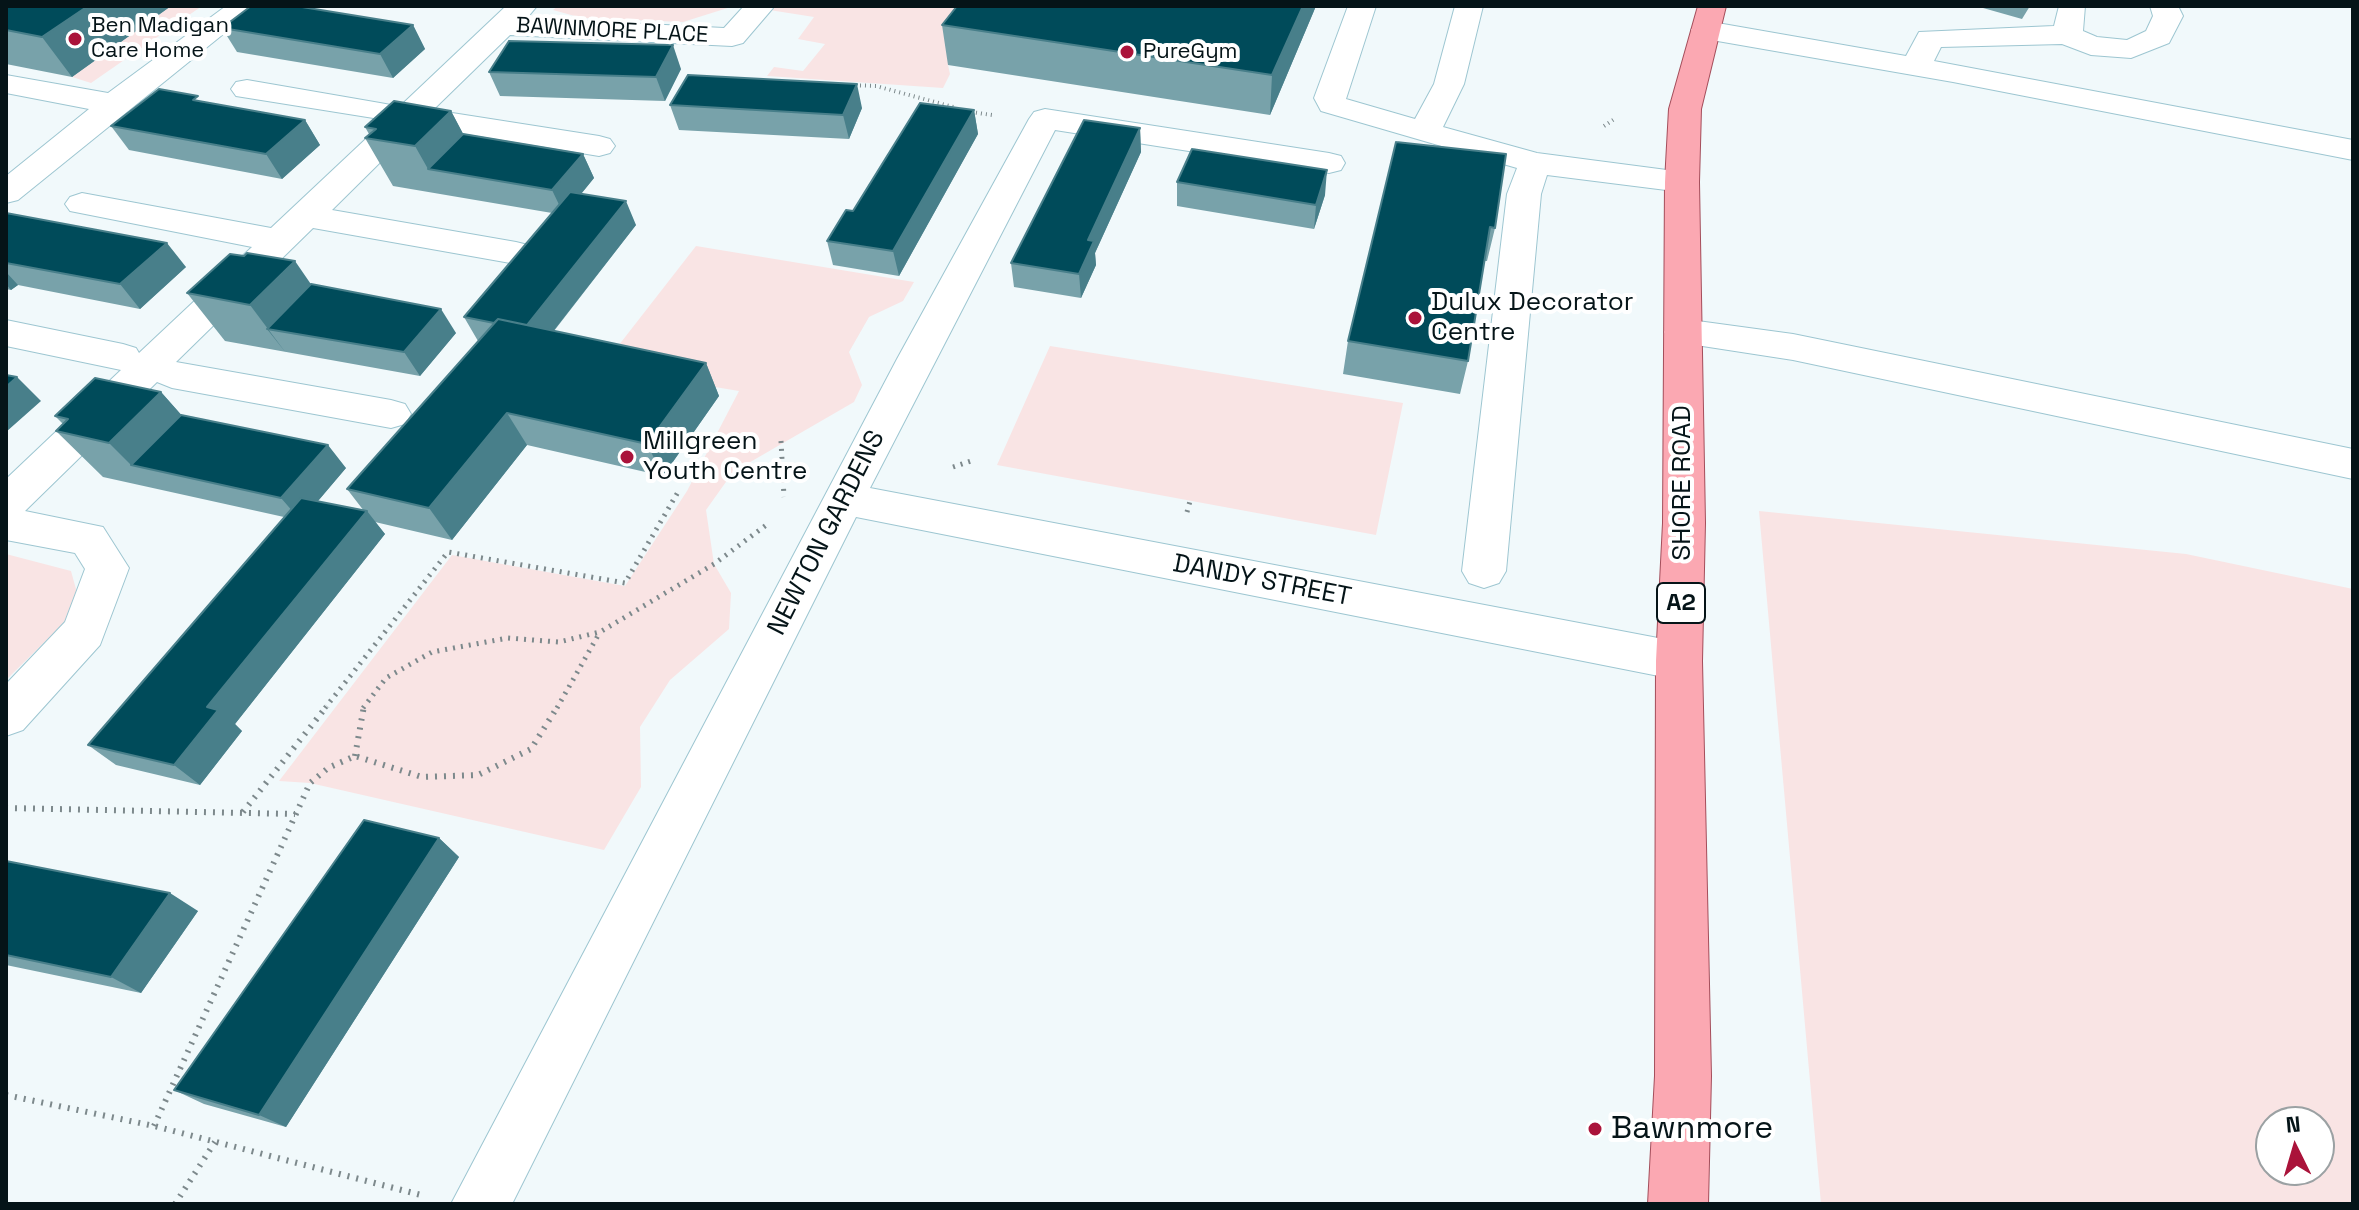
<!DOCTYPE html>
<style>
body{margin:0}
#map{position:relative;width:2359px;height:1210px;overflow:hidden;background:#f1f9fb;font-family:"Space Grotesk",sans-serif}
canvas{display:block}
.frame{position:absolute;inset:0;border:8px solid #051418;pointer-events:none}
.north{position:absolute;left:2255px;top:1106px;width:80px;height:80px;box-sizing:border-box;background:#fff;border:2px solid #9ba1a3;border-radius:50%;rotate:355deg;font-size:22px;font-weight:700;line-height:32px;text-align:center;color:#051418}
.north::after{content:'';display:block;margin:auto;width:28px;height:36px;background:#aa133a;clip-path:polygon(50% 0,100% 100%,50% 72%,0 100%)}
</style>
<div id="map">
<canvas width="2359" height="1210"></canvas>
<div class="frame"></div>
<div class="north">N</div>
</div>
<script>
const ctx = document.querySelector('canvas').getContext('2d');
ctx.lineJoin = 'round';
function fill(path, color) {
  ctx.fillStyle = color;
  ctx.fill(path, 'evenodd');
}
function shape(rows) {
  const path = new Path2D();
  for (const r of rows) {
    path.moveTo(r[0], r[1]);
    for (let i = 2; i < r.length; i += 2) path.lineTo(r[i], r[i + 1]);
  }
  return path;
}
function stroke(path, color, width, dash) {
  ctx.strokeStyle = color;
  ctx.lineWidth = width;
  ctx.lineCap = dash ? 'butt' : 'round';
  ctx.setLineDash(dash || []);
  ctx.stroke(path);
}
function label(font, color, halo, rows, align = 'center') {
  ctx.font = font + ' "Space Grotesk",sans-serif';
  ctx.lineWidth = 8;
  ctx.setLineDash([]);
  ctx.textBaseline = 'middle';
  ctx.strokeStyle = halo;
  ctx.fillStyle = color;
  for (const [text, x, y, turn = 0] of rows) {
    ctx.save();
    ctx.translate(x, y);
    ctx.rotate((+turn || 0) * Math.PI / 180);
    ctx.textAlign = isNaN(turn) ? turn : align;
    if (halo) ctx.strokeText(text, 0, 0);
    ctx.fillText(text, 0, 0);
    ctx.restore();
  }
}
const green = shape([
 [171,6,202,6,91,83,72,77],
 [558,6,734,6,683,22,582,18,553,10],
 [744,6,988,6,948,65,950,74,943,88,767,76,774,67,803,71,825,44,798,39,814,17],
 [696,246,914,282,903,301,869,317,849,352,862,385,854,402,733,472,706,510,714,564,731,593,729,629,670,680,640,727,641,787,604,850,310,783,279,781,452,555,625,586,687,491,739,391,601,368],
 [1050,346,1403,403,1376,535,997,465],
 [1759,511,2186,554,2353,589,2353,1204,1821,1204],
 [2319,1122,2319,1170,2271,1170,2271,1122],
 [6,554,71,571,79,600,70,617,6,680]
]);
const pathFar2 = shape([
 [850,85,876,86,957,108],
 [971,112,992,115],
 [1604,126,1616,118]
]);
const pathFar1 = shape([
 [781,441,784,497],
 [953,467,971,461],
 [1187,512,1190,501],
 [325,708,448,552,625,583,678,492],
 [363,708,386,678,432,652,508,638,559,642,600,632,714,564,769,523],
 [557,708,600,632]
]);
const path = shape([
 [355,756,364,706],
 [6,808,295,814],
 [243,812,327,706],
 [6,1095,154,1126,421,1195],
 [154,1126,310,783,328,768,355,756,422,777,478,775,531,749,558,706],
 [175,1204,215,1142]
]);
const minor = shape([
 [226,6,258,6,18,200,6,203,6,176,89,109,6,93,6,75,108,93,226,6],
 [506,6,537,6,527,18,724,28,744,6,773,8,743,43,732,46,510,35,433,110,599,136,610,139,615,146,610,153,599,156,436,129,425,126,422,121,332,210,516,242,528,245,534,253,528,261,516,264,313,228,176,362,391,400,405,404,411,414,405,424,391,428,172,388,157,382,25,511,103,527,129,568,100,645,23,730,6,736,6,684,65,622,85,569,75,553,6,540,6,479,121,370,6,346,6,320,123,344,136,348,139,353,252,247,70,211,65,204,70,197,82,193,271,228,386,120,236,96,231,89,236,82,247,80,380,103,391,105,395,111,506,6],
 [1348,6,1376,6,1346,99,1415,119,1434,84,1455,6,1483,6,1464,84,1443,127,1537,153,1682,172,1694,175,1699,182,1694,189,1682,192,1547,175,1541,194,1506,571,1499,583,1484,588,1469,583,1462,571,1507,194,1517,168,1321,111,1314,98,1348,6],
 [2059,6,2085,6,2083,31,2097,37,2127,40,2146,31,2153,16,2150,6,2178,6,2183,16,2169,43,2131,58,2091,55,2062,44,1941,47,1934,61,2353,140,2353,160,1953,82,1706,39,1696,36,1691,30,1696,24,1706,21,1906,56,1919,32,2054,26,2059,6],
 [1045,109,1329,153,1341,156,1345,163,1341,170,1329,173,1055,130,870,488,1679,642,1695,648,1702,661,1695,674,1679,680,856,517,512,1204,451,1204,897,359,1029,119,1034,112,1045,109],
 [1683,319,1793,334,2353,449,2353,479,1793,360,1670,341,1664,332,1670,323,1683,319]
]);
const major = shape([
 [1698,6,1726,6,1701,109,1699,182,1705,523,1702,661,1711,1076,1708,1204,1648,1204,1655,1076,1656,661,1663,523,1665,182,1669,109,1698,6]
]);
const wall = shape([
 [6,6,171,6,72,77,6,64],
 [1316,6,1270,115,948,65,942,25],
 [1976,6,2030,6,2022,19],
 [413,25,425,49,393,78,237,52,222,28],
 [681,69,665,101,500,96,489,72],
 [202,102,305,120,320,145,282,179,129,150,111,126],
 [670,105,862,108,849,139,679,130],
 [974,110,978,134,899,276,833,265,827,241,853,211],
 [451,111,463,134,583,154,594,178,581,194,636,225,554,331,706,363,719,396,663,476,527,445,452,540,375,522,385,534,235,724,242,731,200,785,116,765,88,745,284,517,103,477,56,431,63,424,55,416,161,392,181,415,346,468,318,501,364,511,347,489,478,341,464,317,552,213,393,186,365,138,369,134,365,127],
 [1140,128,1141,152,1095,253,1096,265,1081,298,1014,287,1011,263],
 [1396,142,1495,228,1487,261,1484,261,1468,361,1460,394,1343,374,1348,341],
 [1177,182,1325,195,1314,229,1177,206],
 [6,213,186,267,140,309,18,285,11,290,6,289],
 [311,284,456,333,420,376,225,341,187,293],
 [439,838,459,857,286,1127,204,1104,174,1090],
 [6,861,198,911,141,993,6,965]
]);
const shadedWall = shape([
 [88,6,171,6,72,77,42,37],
 [1303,6,1316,6,1270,115,1272,75],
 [413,25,425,49,393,78,380,54],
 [673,45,681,69,665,101,656,77],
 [857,84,862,108,849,139,843,115],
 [974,110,978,134,899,276,893,251],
 [451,111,476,158,428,169,415,146],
 [305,120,320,145,282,179,266,154],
 [1140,128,1141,152,1095,253,1096,265,1081,298,1079,274,1088,240],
 [583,154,594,178,564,215,552,190],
 [1327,170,1325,195,1314,229,1316,205],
 [626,201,636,225,537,352,524,328],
 [167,243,186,267,140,309,120,284],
 [295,261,328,309,267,329,286,353,250,305],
 [6,272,18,285,11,290,6,284],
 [441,309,456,333,420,376,404,352],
 [706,363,719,396,663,476,647,444],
 [17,377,41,401,6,432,6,387],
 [161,392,202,438,131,465,109,443],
 [507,413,527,445,452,540,429,508],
 [328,445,346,468,301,521,281,498],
 [367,511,385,534,235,724,242,731,200,785,174,765,207,707],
 [439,838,459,857,286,1127,259,1115],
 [170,893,198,911,141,993,111,977]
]);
const building = shape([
 [6,6,88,6,42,37,6,30,6,6],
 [251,6,296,6,413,25,380,54,222,28,251,6],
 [957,6,1303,6,1272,75,942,25,957,6],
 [509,41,673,45,656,77,489,72,509,41],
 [688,75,857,84,843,115,670,105,688,75],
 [159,89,198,96,193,100,305,120,266,154,111,126,159,89],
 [394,101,451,111,415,146,365,138,376,129,365,127,394,101],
 [920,103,974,110,893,251,827,241,846,210,853,211,920,103],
 [1084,120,1140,128,1088,240,1094,241,1079,274,1011,263,1084,120],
 [463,134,583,154,552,190,428,169,463,134],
 [1396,142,1506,154,1495,228,1490,227,1468,361,1348,341,1396,142],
 [1192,149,1327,170,1316,205,1177,182,1192,149],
 [570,192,626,201,527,325,498,319,494,323,464,317,570,192],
 [6,213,167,243,120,284,6,263,6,213],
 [247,253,295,261,250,305,187,293,230,254,244,256,247,253],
 [311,284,441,309,404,352,267,329,311,284],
 [498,319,706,363,647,444,507,413,429,508,347,489,498,319],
 [6,375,17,377,6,387,6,375],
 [95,378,161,392,109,443,56,431,68,419,55,416,95,378],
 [181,415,328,445,281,498,131,465,181,415],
 [301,498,367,511,207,707,218,710,174,765,88,745,301,498],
 [364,820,439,838,259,1115,174,1090,364,820],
 [6,861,170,893,111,977,6,955,6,861]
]);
const markers = [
 [75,39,8,"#aa133a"],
 [1127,52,8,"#aa133a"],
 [1415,318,8,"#aa133a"],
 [627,457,8,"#aa133a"],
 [1595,1129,8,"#aa133a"]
];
const farPoinames = [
 ["Ben Madigan",91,26],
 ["Care Home",91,51],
 ["PureGym",1143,52]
];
const farStreetnames = [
 ["BAWNMORE PLACE",612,31,3]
];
const shields = [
 [1681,603,48]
];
const shieldNames = [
 ["A2",1681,603]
];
const poiNames = [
 ["Dulux Decorator",1431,303],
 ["Centre",1431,333],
 ["Millgreen",643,442],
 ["Youth Centre",643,472]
];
const streetNames = [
 ["SHORE ROAD",1683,483,-90],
 ["NEWTON GARDENS",827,533,-63],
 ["DANDY STREET",1262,581,11]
];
const nearPoinames = [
 ["Bawnmore",1611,1129]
];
fill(green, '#f9e4e4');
stroke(minor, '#9dc6d1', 2);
stroke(major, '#a44e5b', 2);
stroke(pathFar2, '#7d898c', 4, [1, 4]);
stroke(pathFar1, '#7d898c', 5, [2, 6]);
stroke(path, '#7d898c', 6, [2, 7]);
fill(minor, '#fff');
fill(major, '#fba8b2');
fill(wall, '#78a2aa');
fill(shadedWall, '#487f8a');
fill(building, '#004b5a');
stroke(building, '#487f8a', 2);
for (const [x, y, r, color] of markers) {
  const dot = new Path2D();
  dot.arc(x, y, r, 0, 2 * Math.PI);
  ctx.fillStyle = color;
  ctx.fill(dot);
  stroke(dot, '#fff', 3);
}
label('22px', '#051418', '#fff', farPoinames, 'left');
label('22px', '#051418', '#fff', farStreetnames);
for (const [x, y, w] of shields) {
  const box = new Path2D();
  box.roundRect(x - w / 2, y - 20, w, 40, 6);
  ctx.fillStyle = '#fff';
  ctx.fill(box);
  stroke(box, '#051418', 2);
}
label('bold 24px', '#051418', null, shieldNames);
label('26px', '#051418', '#fff', poiNames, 'left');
label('26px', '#051418', '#fff', streetNames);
label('32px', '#051418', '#fff', nearPoinames, 'left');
</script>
